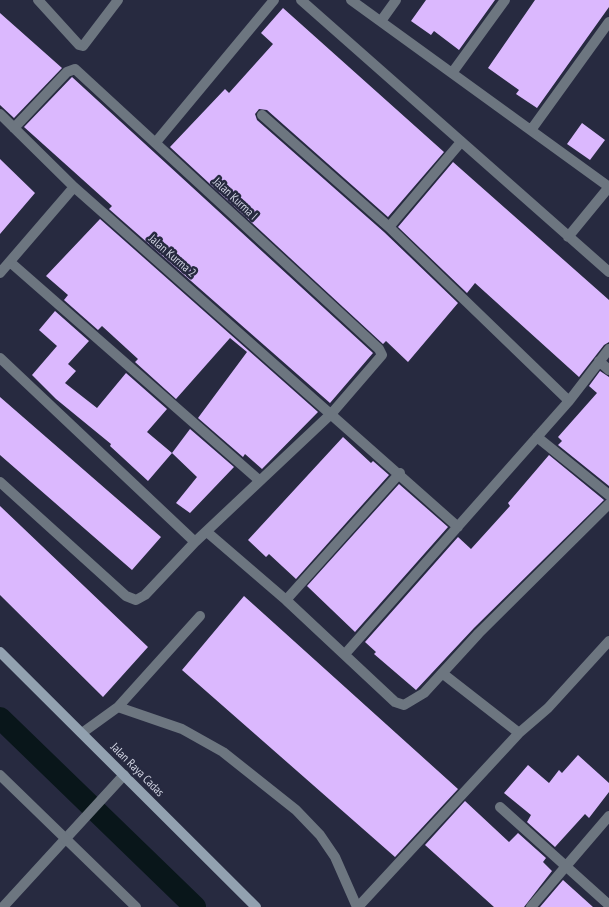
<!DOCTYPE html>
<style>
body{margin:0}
canvas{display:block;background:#272a40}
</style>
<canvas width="609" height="907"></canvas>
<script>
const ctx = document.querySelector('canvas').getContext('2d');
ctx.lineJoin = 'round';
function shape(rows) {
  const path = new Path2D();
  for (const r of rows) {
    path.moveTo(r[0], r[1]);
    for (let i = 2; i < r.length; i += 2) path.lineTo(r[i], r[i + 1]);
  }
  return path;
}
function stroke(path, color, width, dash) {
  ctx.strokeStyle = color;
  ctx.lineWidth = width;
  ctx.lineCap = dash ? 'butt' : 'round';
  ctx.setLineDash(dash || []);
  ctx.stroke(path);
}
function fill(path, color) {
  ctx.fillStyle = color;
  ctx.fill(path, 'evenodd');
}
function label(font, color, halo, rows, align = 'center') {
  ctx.font = font + ' "PT Sans Narrow",sans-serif';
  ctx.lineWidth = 5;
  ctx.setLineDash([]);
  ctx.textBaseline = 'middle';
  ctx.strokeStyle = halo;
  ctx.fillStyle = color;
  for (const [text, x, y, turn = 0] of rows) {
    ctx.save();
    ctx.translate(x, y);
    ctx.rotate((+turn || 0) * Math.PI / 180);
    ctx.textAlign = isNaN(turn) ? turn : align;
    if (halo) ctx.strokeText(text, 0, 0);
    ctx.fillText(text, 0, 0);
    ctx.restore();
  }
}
const canal = shape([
 [0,718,195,907]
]);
const building = shape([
 [426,0,495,0,459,50,434,31,431,35,411,21],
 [535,0,609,0,609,7,537,108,516,94,519,90,488,68],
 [283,8,444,152,388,217,267,110,259,109,255,114,257,120,384,232,458,303,408,362,386,341,383,344,170,147,225,89,229,93,273,44,261,33],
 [0,13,62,68,14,118,0,105],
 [72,77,373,353,330,403,109,209,112,206,24,127],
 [582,123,605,140,590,160,567,144],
 [0,159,35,193,0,234],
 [453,162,609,300,609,342,604,345,579,377,475,283,467,293,398,227],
 [100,219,318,412,262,469,245,454,243,457,198,418,247,352,230,338,176,399,135,362,138,359,102,326,98,330,64,300,68,295,46,276],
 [55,311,89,341,68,364,76,371,65,383,97,408,126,373,167,409,147,432,172,453,148,481,110,446,111,444,56,399,32,375,57,346,39,330],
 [600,371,609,377,609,486,558,445,562,441,558,437,597,393,589,386],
 [0,397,161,537,132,570,0,455],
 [190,429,234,467,190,513,176,503,197,477,172,453],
 [343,437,371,463,373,461,389,475,296,579,269,554,266,557,248,540],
 [549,455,604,500,474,628,416,690,374,654,376,652,365,642,458,537,471,549,510,506,508,503],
 [399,484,448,527,355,632,307,586],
 [0,506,148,647,103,697,0,595],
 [244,596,458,789,395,857,182,670],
 [578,755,609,783,609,792,589,818,585,814,555,847,527,822,531,815,504,793,528,765,549,783,559,770,562,773],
 [465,801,509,842,518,833,546,858,543,862,552,871,524,907,494,907,425,845],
 [563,880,593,907,540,907]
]);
const lane = shape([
 [38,0,79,45,83,46,118,0],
 [118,707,200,616],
 [82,733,118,707,182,729,223,752,296,810,320,835,335,857,357,907],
 [3,907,124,775]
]);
const street = shape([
 [301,0,609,272],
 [351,0,609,187,568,237],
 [381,21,396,0],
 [452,73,505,0],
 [0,114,74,187,458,527],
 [262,115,389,227,569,401],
 [531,130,609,22],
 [156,142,274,0],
 [389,227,461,142],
 [10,262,260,481],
 [0,273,74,187],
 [0,358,195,542],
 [599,361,609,370],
 [537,437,609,495],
 [0,482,126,596,136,600,145,595,195,542,332,413,382,355,379,349,75,69,67,72,14,128],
 [207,532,286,600,395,702,404,705,424,693,479,633,609,504],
 [286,600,400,473],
 [345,654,569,401,609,349],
 [442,673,519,733,548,708,609,641],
 [0,775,136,907],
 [500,807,609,905],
 [358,907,519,733],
 [531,907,609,816]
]);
const secondary = shape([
 [0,652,256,907]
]);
const streetNames = [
 ["Jalan Kurma I",235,199,43],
 ["Jalan Kurma 2",172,256,41],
 ["Jalan Raya Cadas",137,770,45]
];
stroke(canal, '#09161a', 22);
fill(building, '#dbb8fe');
stroke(lane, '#6d7680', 10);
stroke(street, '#6d7680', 10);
stroke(secondary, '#92a1b0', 10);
label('12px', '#d1d4e2', '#272a40', streetNames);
</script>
